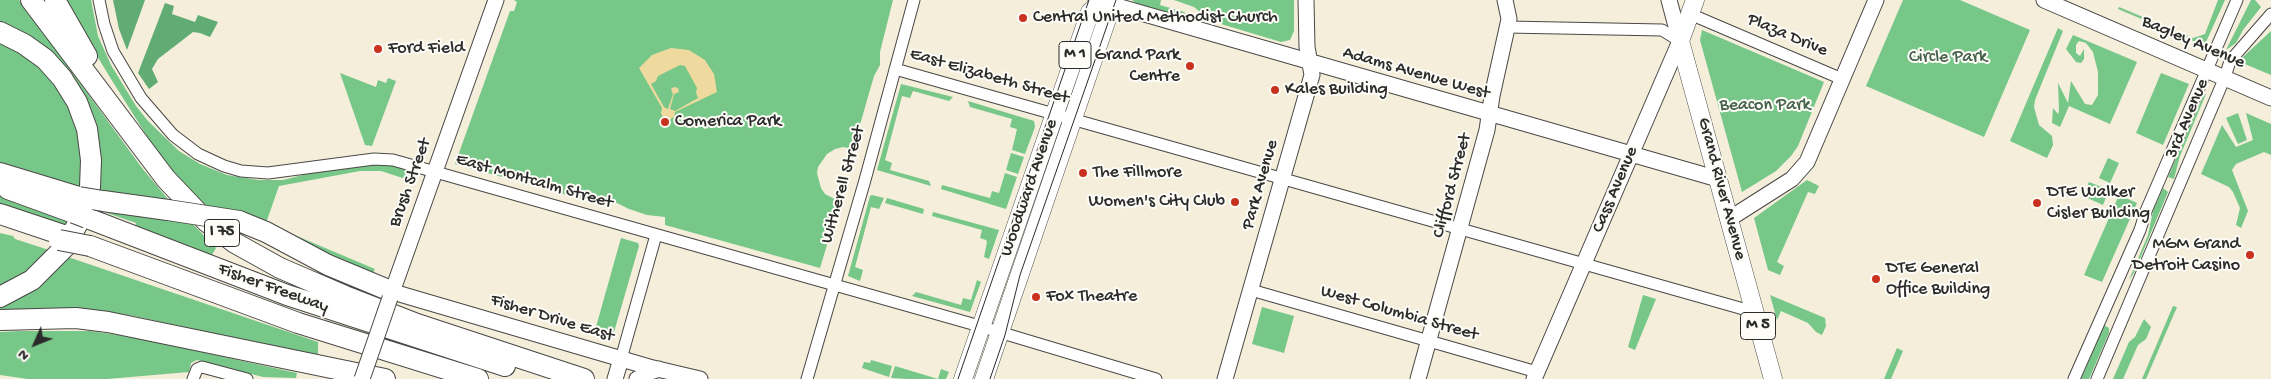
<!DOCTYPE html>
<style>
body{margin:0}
#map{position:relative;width:2271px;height:379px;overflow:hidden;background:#f4eedb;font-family:"Gochi Hand",sans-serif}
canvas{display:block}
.north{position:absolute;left:10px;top:319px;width:50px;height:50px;-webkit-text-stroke:4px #fdfcf7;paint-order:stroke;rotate:226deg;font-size:14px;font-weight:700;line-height:20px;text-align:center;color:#2b2b2b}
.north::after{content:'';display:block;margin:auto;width:18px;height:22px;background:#2b2b2b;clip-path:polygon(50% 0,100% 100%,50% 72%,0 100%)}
</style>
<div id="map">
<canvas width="2271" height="379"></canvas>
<div class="north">N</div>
</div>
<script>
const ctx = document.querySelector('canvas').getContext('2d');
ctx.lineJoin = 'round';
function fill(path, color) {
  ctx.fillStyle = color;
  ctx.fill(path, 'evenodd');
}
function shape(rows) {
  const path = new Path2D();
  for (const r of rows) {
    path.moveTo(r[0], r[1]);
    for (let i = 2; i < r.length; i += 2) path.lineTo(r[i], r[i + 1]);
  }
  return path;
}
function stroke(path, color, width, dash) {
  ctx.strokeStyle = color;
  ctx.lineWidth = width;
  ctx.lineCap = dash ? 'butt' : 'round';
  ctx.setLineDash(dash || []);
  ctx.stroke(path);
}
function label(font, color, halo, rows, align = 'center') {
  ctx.font = font + ' "Gochi Hand",sans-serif';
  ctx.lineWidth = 4;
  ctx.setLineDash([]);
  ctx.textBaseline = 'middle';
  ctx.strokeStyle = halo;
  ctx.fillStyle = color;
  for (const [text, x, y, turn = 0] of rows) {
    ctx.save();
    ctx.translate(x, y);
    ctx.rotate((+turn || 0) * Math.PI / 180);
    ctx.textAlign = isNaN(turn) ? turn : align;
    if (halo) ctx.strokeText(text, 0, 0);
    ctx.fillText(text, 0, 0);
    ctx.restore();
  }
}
const green = shape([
 [0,0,19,0,26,9,142,168,172,204,95,194,91,119,0,26],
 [63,0,91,0,98,36,111,65,136,106,148,121,179,151,200,164,227,175,258,180,283,180,346,164,386,164,417,173,412,176,412,181,381,171,360,171,279,186,266,223,375,269,372,275,203,207,162,160,111,79],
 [514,0,893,0,880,52,880,65,874,76,853,149,843,147,835,149,827,154,818,167,817,173,821,188,825,194,840,202,820,268,665,225,665,217,647,215,629,209,611,200,607,206,455,164,510,11,514,11,517,2],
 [1132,0,1161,0,1160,5,1184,12,1192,19,1137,4],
 [1174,0,1294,0,1294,31,1290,40,1281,42,1211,21,1194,7],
 [1903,0,1960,0,2030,30,1984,137,1866,86],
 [2218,0,2225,0,2206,42,2203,45,2118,9,2119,7,2193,38,2205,34],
 [2251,0,2255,0,2261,7,2243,30,2236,43,2226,50],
 [2058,28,2063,31,2035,100,2034,107,2039,125,2052,136,2053,145,2047,158,2010,141],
 [1702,30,1824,82,1798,146,1791,156,1776,171,1742,192,1700,40],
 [2271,31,2271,75,2240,62,2243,57],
 [2073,35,2137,62,2110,124,2069,106,2060,127,2052,123,2053,108,2058,114,2059,111,2058,83,2068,103,2071,81,2085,104,2092,105,2098,95,2098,72,2093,52,2086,43,2079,41,2076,45,2076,53,2080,56,2084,49,2084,59,2081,63,2076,62,2066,49],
 [0,40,23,52,60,87,81,136,82,190,0,164],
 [340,73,376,87,378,80,386,83,388,78,396,81,372,146,365,145],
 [2161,73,2189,84,2163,145,2136,133],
 [901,84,953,97,949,101,913,91,910,98,902,96,885,160,892,163,890,170,929,181,931,186,877,170],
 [2204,94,2206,94,2180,156,2174,179,2168,177],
 [968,101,1034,121,1035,127,1025,154,1012,150,1017,129,1010,127,1012,119,970,107],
 [2238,113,2247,140,2238,144,2226,118],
 [2246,113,2271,124,2271,155,2264,152,2236,164,2232,170,2248,211,2241,228,2236,225,2240,208,2233,192,2229,187,2201,174,2222,125,2236,147,2253,140],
 [1011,153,1024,157,1018,174,1006,170],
 [2108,158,2119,163,2110,183,2099,178],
 [1005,173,1017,177,1006,209,941,189,942,185,990,198,992,191,999,193],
 [1807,180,1819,186,1815,194,1808,192,1777,262,1784,266,1780,275,1768,270,1754,218],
 [2089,182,2109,190,2103,205,2083,196],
 [2163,188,2168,192,2134,273,2129,280,2148,235,2153,211],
 [0,194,71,221,67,229,0,206],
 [872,195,884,198,879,209,871,207,855,267,863,270,860,281,848,276,870,196],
 [2119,195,2137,203,2102,282,2084,275],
 [887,198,924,209,923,214,885,203],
 [78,203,187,218,216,248,212,255,135,227,136,223],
 [933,212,999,230,989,259,984,257,987,242,986,240,980,238,982,230,932,216],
 [0,233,13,236,15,239,52,251,19,278,0,288],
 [621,238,638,243,639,246,612,339,594,334],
 [68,257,318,342,318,356,134,316,87,309,38,310,36,309,0,312,0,305],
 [977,280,981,282,970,312,912,296,916,292,961,305,963,298,971,300],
 [1643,295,1656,299,1635,350,1628,347],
 [1770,295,1825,318,1826,326,1822,335,1816,332,1808,323,1781,311,1777,320],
 [2173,306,2177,307,2146,379,2142,379],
 [1262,307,1294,316,1284,353,1252,344],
 [2144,319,2151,327,2146,339,2138,345,2123,379,2113,379,2129,342,2135,337],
 [2104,325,2109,328,2109,333,2089,379,2081,379],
 [18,331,90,331,133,337,297,373,296,378,263,377,197,360,191,363,189,372,107,379,28,379,0,375,0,332],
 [1897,348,1903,351,1891,379,1884,379],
 [871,360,892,366,889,377,862,368,864,362,870,363],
 [895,366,938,379,941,369,949,372,946,379,908,379,891,378]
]);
const forest = shape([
 [113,0,145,0,127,50,119,29],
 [165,3,174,6,172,14,195,22,198,15,218,22,210,37,200,33,193,32,158,59,152,69,158,82,149,89,138,73]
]);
const sand = shape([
 [671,48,689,50,705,60,714,74,717,92,675,112,674,117,665,122,661,113,662,108,639,68,652,55],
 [680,65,685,66,697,88,696,93,698,98,675,111,670,109,674,94,679,92,678,88,674,87,671,89,673,94,668,109,664,107,651,84,656,81,658,76]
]);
const street = shape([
 [99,0,104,24,113,51,141,98,173,135,198,154,224,166,241,171,268,173,374,159,393,160,969,323,1156,379],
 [1690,14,1842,79],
 [1507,27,1662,30,1680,41],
 [895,69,1754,312],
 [1251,290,1537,372],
 [621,359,656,235],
 [193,379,197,369,202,367,247,379],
 [807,379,865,180,914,0],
 [2074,379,2140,230,2146,211,2237,0],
 [2097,379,2225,77,2230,61,2271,14]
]);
const secondary = shape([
 [1096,0,1718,179],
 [2044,0,2271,98],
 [1729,219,1792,179,1807,162,1876,0],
 [393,292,649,367,700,379],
 [390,298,496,0],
 [615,379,621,359],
 [637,379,648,373,659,369],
 [1225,379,1312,75,1307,47,1306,0],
 [1418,379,1487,130,1492,96,1509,19,1505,0],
 [1534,379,1680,41,1669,0]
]);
const primary = shape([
 [1695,0,1680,41,1773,379],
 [963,379,1090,12,1105,0],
 [984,379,1108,16,1104,3]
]);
const highway = shape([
 [31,0,166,179,207,222,235,243,280,268,345,296,417,324,584,379],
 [55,0,87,56],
 [0,32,24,44,45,59,62,78,77,102,87,129,91,160,90,187,84,212,65,247,32,280,0,297],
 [0,173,79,197],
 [8,189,74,213],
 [103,201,168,210],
 [0,214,63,235],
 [87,218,287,295,505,366],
 [239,221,266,232,328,265,393,292],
 [90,246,298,323,478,379],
 [0,320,76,318,108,322,385,379]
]);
const tram = shape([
 [958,379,1089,0],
 [990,379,1005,335,1020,275,1116,0]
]);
const secondaryBridge = shape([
 [362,379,390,298]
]);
const highwayBridge = shape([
 [79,197,103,201],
 [168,210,239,221],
 [74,213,87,218],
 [59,240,90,246]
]);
const markers = [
 [1023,18,5,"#c8321e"],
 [378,49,5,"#c8321e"],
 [1190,66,5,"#c8321e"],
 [1275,90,5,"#c8321e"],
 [665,122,5,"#c8321e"],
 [1083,173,5,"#c8321e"],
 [1235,202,5,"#c8321e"],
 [2037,203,5,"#c8321e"],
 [2250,255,5,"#c8321e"],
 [1876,279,5,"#c8321e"],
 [1036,297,5,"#c8321e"]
];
const shields = [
 [1075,55,32],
 [222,233,35],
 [1758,326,35]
];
const shieldNames = [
 ["M 1",1075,55],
 ["I 75",222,233],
 ["M 5",1758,326]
];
const poiNames = [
 ["Central United Methodist Church",1033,18],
 ["Ford Field",388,49],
 ["Grand Park",1180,56,"right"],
 ["Centre",1180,77,"right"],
 ["Kales Building",1285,90],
 ["Comerica Park",675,122],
 ["The Fillmore",1093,173],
 ["DTE Walker",2047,193],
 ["Cisler Building",2047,214],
 ["Women's City Club",1225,202,"right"],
 ["MGM Grand",2240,245,"right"],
 ["Detroit Casino",2240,266,"right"],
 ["DTE General",1886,269],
 ["Office Building",1886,290],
 ["Fox Theatre",1046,297]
];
const streetNames = [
 ["Plaza Drive",1787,36,23],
 ["Bagley Avenue",2193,43,23],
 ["Adams Avenue West",1416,74,16],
 ["East Elizabeth Street",989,77,16],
 ["3rd Avenue",2188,119,-67],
 ["East Montcalm Street",534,182,16],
 ["Brush Street",411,183,-70],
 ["Witherell Street",844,185,-74],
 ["Park Avenue",1261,185,-74],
 ["Clifford Street",1453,186,-75],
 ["Woodward Avenue",1030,188,-71],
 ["Grand River Avenue",1721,189,75],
 ["Cass Avenue",1616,190,-67],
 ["Fisher Freeway",273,289,20],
 ["West Columbia Street",1399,314,16],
 ["Fisher Drive East",552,319,17]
];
const parkNames = [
 ["Circle Park",1948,58],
 ["Beacon Park",1765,106]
];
fill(green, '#77c788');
fill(forest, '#61ac74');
fill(sand, '#eeda9e');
stroke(street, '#494845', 13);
stroke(secondary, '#494845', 17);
stroke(primary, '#494845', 19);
stroke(highway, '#494845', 22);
stroke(street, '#fff', 11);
stroke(secondary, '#fff', 15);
stroke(primary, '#fff', 18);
stroke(highway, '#fff', 20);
stroke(tram, '#2b2b2b', 1);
stroke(secondaryBridge, '#494845', 17, []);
stroke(highwayBridge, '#494845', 22, []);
stroke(secondaryBridge, '#fff', 15);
stroke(highwayBridge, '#fff', 20);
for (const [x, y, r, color] of markers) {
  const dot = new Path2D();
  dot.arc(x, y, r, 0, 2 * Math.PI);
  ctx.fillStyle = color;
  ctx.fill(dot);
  stroke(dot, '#fdfcf7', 2);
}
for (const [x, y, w] of shields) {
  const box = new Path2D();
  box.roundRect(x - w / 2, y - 13.5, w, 27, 4);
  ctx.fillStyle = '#fdfcf7';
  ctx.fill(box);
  stroke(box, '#2b2b2b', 1);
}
label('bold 16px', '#2b2b2b', null, shieldNames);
label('18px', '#2b2b2b', '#fdfcf7', poiNames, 'left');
label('18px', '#2b2b2b', '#fdfcf7', streetNames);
label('18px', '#46624c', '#fdfcf7', parkNames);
</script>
